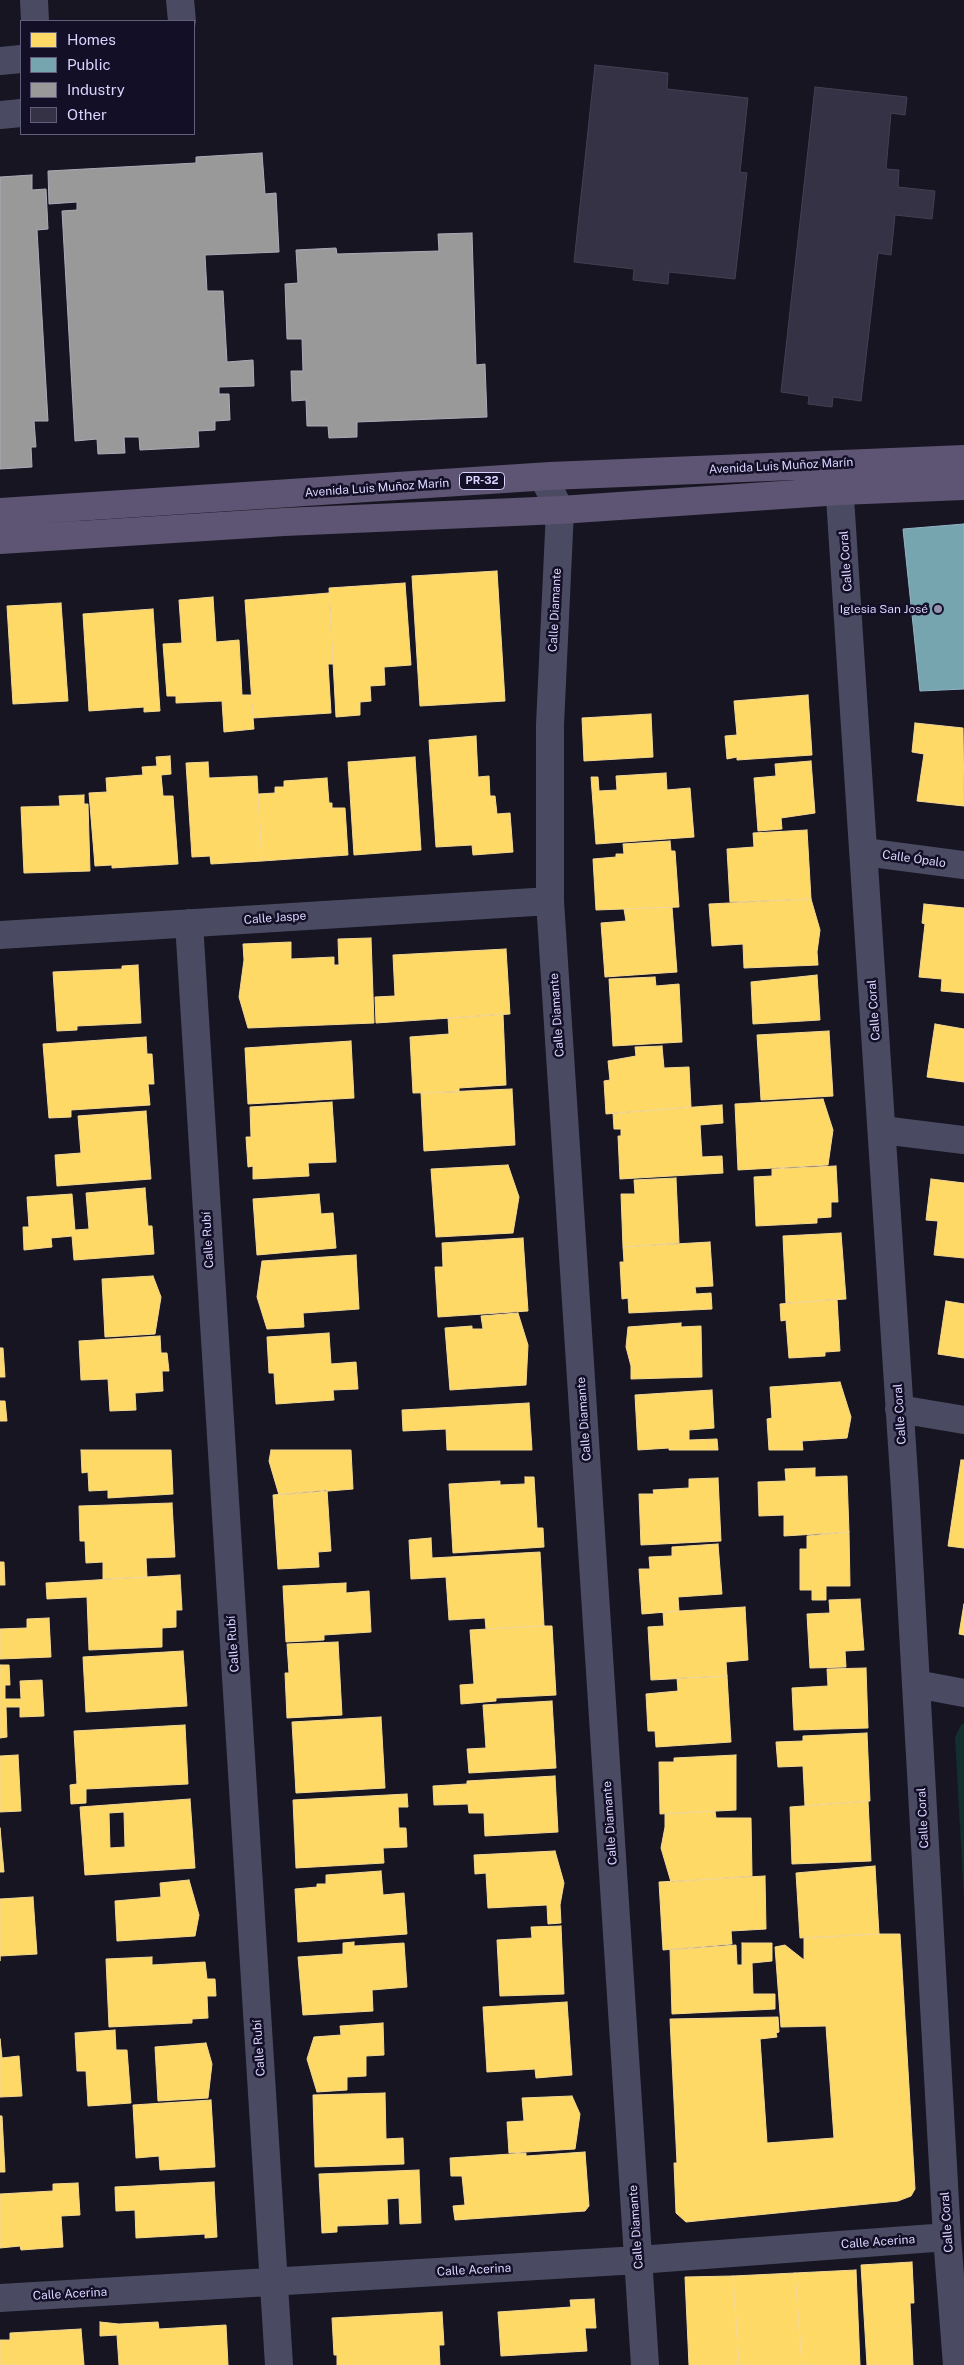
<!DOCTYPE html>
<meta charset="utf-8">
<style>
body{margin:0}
#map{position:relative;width:964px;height:2365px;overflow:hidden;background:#161521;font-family:"Public Sans",sans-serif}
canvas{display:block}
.legend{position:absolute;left:20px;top:20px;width:175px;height:115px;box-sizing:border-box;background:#130f27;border:1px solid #625e7d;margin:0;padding:6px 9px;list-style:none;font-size:15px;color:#d9d5ff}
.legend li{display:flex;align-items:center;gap:10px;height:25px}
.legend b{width:25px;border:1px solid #625e7d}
</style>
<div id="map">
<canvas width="964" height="2365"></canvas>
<ul class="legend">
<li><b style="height:14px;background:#ffd966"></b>Homes</li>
<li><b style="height:14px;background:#76a5af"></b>Public</li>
<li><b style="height:14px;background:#999"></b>Industry</li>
<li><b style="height:14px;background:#343244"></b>Other</li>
</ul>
</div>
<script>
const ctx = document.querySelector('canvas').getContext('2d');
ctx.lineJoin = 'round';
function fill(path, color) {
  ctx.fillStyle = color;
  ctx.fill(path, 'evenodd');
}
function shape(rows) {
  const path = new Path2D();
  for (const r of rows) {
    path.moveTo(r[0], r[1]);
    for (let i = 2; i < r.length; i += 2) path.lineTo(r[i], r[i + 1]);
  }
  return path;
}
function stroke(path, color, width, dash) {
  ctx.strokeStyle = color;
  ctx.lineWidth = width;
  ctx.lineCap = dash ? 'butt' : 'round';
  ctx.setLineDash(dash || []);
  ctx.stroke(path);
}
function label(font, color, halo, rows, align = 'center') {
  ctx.font = font + ' "Public Sans",sans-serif';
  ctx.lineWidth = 5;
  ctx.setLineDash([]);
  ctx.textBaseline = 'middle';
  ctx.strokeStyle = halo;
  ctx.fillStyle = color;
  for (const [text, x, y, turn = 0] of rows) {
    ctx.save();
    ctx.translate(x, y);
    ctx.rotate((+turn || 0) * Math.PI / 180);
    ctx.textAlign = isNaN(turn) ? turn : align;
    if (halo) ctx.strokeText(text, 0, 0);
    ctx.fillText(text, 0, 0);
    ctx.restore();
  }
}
const green = shape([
 [964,1723,964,1901,955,1737,961,1725]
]);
const homes = shape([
 [497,571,505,701,420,706,412,576,497,571],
 [405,583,411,665,384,667,385,685,370,686,371,701,360,702,360,715,336,717,329,588,405,583],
 [329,593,333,664,328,664,331,713,253,718,245,600,329,593],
 [213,597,216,642,239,640,242,695,251,695,254,729,224,732,222,701,176,703,176,696,167,696,163,644,182,643,179,600,213,597],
 [61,603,68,701,13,704,7,606,61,603],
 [153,609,160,711,144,712,144,707,89,711,83,614,153,609],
 [808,695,812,755,737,760,737,757,727,759,725,736,737,735,734,701,808,695],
 [651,714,653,757,584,761,582,718,651,714],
 [915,723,963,728,964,806,917,801,924,754,912,752,915,723],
 [476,736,478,777,489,776,490,796,495,796,497,814,510,813,513,852,473,855,472,845,436,847,429,740,476,736],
 [170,756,171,774,161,775,163,796,173,796,178,864,112,868,112,865,95,866,89,793,107,792,106,778,143,775,142,767,157,766,156,757,170,756],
 [415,757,421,850,354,855,348,762,415,757],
 [811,761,815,813,781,818,782,829,758,831,754,778,776,776,775,764,811,761],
 [208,762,209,778,257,776,262,861,211,864,210,856,192,857,186,763,208,762],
 [666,773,667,790,690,788,694,837,596,844,591,777,598,777,599,791,617,790,616,776,666,773],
 [327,778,329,803,332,803,332,808,345,808,348,855,262,861,258,794,275,793,275,787,284,787,284,781,327,778],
 [84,795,84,804,88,804,90,871,24,873,21,807,60,806,59,796,84,795],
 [807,830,811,899,730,902,727,849,754,847,753,833,807,830],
 [670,841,671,851,675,851,679,907,596,910,593,859,616,857,616,854,624,854,623,844,670,841],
 [811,899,820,930,817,952,818,965,744,968,743,944,712,946,709,904,811,899],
 [924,904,964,908,964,993,941,991,942,979,919,977,925,924,922,923,924,904],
 [672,907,677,972,605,977,601,923,626,921,624,909,672,907],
 [371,938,374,1023,248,1028,239,997,244,960,243,944,291,942,291,959,334,957,334,965,339,965,338,939,371,938],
 [506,949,510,1014,376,1023,375,997,395,996,393,955,506,949],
 [138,965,141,1023,77,1026,77,1030,57,1031,53,972,122,969,122,966,138,965],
 [817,975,820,1020,753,1024,751,982,817,975],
 [655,977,656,986,679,984,682,1042,613,1046,609,979,655,977],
 [503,1014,506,1085,459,1088,459,1092,413,1093,410,1037,449,1034,448,1018,503,1014],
 [935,1024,964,1029,964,1082,927,1077,935,1024],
 [829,1031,833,1096,761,1100,757,1035,829,1031],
 [146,1037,147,1054,152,1054,154,1084,148,1084,150,1105,71,1110,71,1117,49,1118,43,1044,146,1037],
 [351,1041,354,1098,248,1104,245,1048,351,1041],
 [662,1046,664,1068,689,1067,691,1107,606,1114,604,1081,610,1080,608,1061,636,1056,635,1047,662,1046],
 [512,1089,515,1145,424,1151,421,1093,512,1089],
 [823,1099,833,1130,828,1165,738,1170,735,1104,823,1099],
 [332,1102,336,1162,308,1163,309,1176,253,1179,253,1166,248,1167,246,1137,251,1137,250,1107,332,1102],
 [722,1105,723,1123,700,1125,702,1157,722,1156,723,1173,620,1179,618,1136,621,1136,621,1129,614,1129,613,1113,722,1105],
 [146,1111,151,1179,57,1186,55,1155,81,1153,78,1116,146,1111],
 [508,1165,519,1197,513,1233,436,1237,431,1169,508,1165],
 [836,1166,838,1202,831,1202,831,1217,817,1218,817,1223,756,1226,754,1177,772,1176,772,1169,836,1166],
 [676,1178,679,1243,623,1247,621,1194,635,1194,634,1180,676,1178],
 [931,1179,964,1183,964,1258,934,1255,938,1221,926,1220,931,1179],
 [145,1188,148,1226,152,1226,154,1254,74,1260,72,1236,51,1238,52,1247,24,1250,23,1227,29,1227,27,1197,72,1194,75,1230,89,1229,86,1193,145,1188],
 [319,1194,321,1214,333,1213,336,1248,257,1255,253,1199,319,1194],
 [841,1233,846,1299,786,1303,783,1236,841,1233],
 [523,1238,528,1311,438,1317,435,1267,443,1267,442,1243,523,1238],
 [710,1242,713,1286,695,1287,696,1294,711,1293,712,1309,629,1313,628,1298,622,1299,620,1262,624,1262,623,1247,710,1242],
 [356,1255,359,1309,303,1313,304,1327,267,1329,257,1297,262,1261,356,1255],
 [153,1276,161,1297,155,1334,105,1337,102,1279,153,1276],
 [837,1299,840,1351,825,1352,825,1356,789,1358,786,1320,781,1321,780,1304,837,1299],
 [946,1301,964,1304,964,1358,938,1354,946,1301],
 [518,1313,528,1345,526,1385,450,1390,445,1328,472,1326,472,1329,483,1329,481,1316,518,1313],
 [681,1323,681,1327,701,1326,702,1377,631,1379,631,1366,626,1347,628,1327,681,1323],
 [329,1333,331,1364,356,1362,358,1389,333,1390,334,1400,276,1404,274,1373,269,1373,267,1337,329,1333],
 [160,1336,161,1353,167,1353,169,1371,162,1371,163,1391,135,1393,136,1410,110,1411,108,1379,81,1380,79,1341,160,1336],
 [0,1348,3,1348,5,1377,0,1377,0,1348],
 [840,1382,851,1417,847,1438,802,1441,803,1450,769,1450,767,1419,772,1418,770,1387,840,1382],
 [712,1390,714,1428,689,1430,689,1440,717,1439,718,1450,669,1450,669,1448,638,1450,635,1395,712,1390],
 [0,1401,5,1401,7,1421,0,1421,0,1401],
 [529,1403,532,1450,447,1450,446,1429,403,1431,402,1410,529,1403],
 [81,1450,171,1450,173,1494,108,1498,108,1490,89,1491,88,1472,82,1473,81,1450],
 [271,1450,351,1450,353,1489,279,1495,269,1461,271,1450],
 [961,1460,964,1460,964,1548,948,1546,961,1460],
 [815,1468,815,1477,847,1476,849,1532,784,1536,784,1515,759,1516,758,1482,786,1481,785,1469,815,1468],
 [525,1477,534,1477,537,1528,543,1528,544,1547,453,1553,449,1484,500,1481,500,1485,525,1484,525,1477],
 [718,1478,721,1541,641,1545,639,1494,654,1494,653,1490,689,1488,689,1479,718,1478],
 [327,1490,331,1551,318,1552,319,1567,278,1569,273,1495,327,1490],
 [172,1503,175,1557,146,1558,147,1577,103,1579,103,1562,86,1563,85,1541,80,1541,79,1506,172,1503],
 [849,1532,850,1586,826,1586,826,1600,812,1600,812,1590,800,1590,800,1549,807,1549,807,1536,849,1532],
 [431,1538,432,1558,540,1552,544,1626,486,1629,485,1618,449,1620,446,1577,411,1579,409,1540,431,1538],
 [718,1544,722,1594,678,1597,679,1611,642,1614,639,1569,650,1569,649,1557,672,1556,672,1547,718,1544],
 [0,1562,4,1562,5,1585,0,1585,0,1562],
 [180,1575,182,1610,176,1610,176,1627,162,1628,162,1647,89,1650,87,1597,47,1599,46,1583,180,1575],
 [346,1583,346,1593,369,1591,371,1632,324,1635,324,1640,286,1642,283,1586,346,1583],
 [860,1599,864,1650,845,1651,846,1667,810,1668,807,1614,830,1613,829,1600,860,1599],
 [964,1604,964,1635,959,1634,964,1604],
 [745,1607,748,1660,726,1662,727,1676,651,1680,648,1627,664,1626,663,1612,745,1607],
 [49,1618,51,1657,0,1659,0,1629,27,1628,27,1619,49,1618],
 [544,1626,552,1626,556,1695,496,1698,496,1701,461,1704,460,1685,474,1684,470,1630,544,1626],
 [338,1642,342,1715,287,1718,285,1673,289,1673,287,1644,338,1642],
 [183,1651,187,1706,86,1712,83,1657,183,1651],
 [0,1665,9,1665,10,1685,5,1685,5,1699,21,1699,20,1681,42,1680,44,1716,20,1717,20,1707,6,1707,7,1737,0,1738,0,1665],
 [866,1668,868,1728,794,1730,792,1688,828,1686,827,1669,866,1668],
 [727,1676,731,1742,656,1747,655,1731,648,1731,646,1694,678,1691,677,1678,727,1676],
 [552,1701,556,1768,469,1773,467,1749,486,1748,483,1705,552,1701],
 [381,1717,385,1788,296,1793,292,1722,381,1717],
 [185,1725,188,1784,86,1789,86,1803,71,1804,70,1785,77,1784,74,1731,185,1725],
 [867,1733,870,1801,805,1806,803,1766,778,1767,776,1742,803,1741,803,1736,867,1733],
 [18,1755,21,1811,0,1812,0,1756,18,1755],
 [736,1755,736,1810,660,1814,659,1762,674,1762,674,1758,736,1755],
 [555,1776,558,1832,485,1836,484,1813,469,1813,468,1804,434,1805,433,1786,467,1784,467,1781,555,1776],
 [407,1794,408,1807,398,1807,399,1828,406,1828,407,1847,383,1848,384,1863,296,1868,293,1800,407,1794],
 [190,1799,195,1868,85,1875,80,1807,190,1799],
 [124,1812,125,1847,110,1848,109,1813,124,1812],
 [868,1801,871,1861,792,1864,790,1807,868,1801],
 [715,1811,716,1818,751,1818,752,1876,671,1882,661,1848,665,1827,665,1814,715,1811],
 [0,1828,4,1872,0,1872,0,1828],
 [555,1851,564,1883,560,1905,561,1923,548,1924,547,1905,488,1908,486,1873,475,1874,474,1855,555,1851],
 [875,1866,879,1934,800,1938,796,1873,875,1866],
 [381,1871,383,1895,404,1893,407,1934,298,1942,295,1889,317,1887,317,1884,326,1884,326,1875,381,1871],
 [765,1876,766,1929,731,1931,732,1944,663,1950,659,1882,765,1876],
 [189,1880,199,1915,195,1936,117,1941,115,1901,161,1897,160,1883,189,1880],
 [33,1897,37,1954,0,1956,0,1961,0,1899,33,1897],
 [561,1926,564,1994,500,1996,497,1940,532,1938,531,1927,561,1926],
 [879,1934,900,1934,915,2189,911,2196,898,2201,686,2222,676,2213,674,2163,677,2163,670,2019,778,2017,779,2032,776,2033,777,2037,760,2039,767,2143,834,2138,826,2026,781,2027,775,1947,785,1945,804,1960,804,1938,879,1934],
 [354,1942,354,1946,404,1943,407,1987,372,1990,373,2011,303,2015,298,1957,343,1954,343,1943,354,1942],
 [742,1943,772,1943,772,1961,752,1963,753,1994,775,1994,775,2009,672,2014,670,1950,736,1945,737,1965,742,1965,742,1943],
 [152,1957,152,1965,205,1962,207,1979,215,1979,216,1996,207,1996,208,2018,192,2019,192,2023,109,2027,106,1959,152,1957],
 [567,2002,572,2075,536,2078,535,2069,487,2072,483,2007,567,2002],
 [383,2023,384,2055,366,2056,366,2076,347,2077,347,2090,317,2092,307,2059,314,2037,341,2035,340,2026,383,2023],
 [115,2030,116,2050,127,2050,131,2103,88,2106,86,2071,77,2071,75,2033,115,2030],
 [0,2039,2,2058,19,2056,22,2096,0,2097,0,2039],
 [206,2043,212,2064,208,2098,158,2101,155,2047,206,2043],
 [385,2093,386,2139,403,2138,404,2164,315,2167,313,2095,385,2093],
 [572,2096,580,2114,575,2149,509,2153,507,2122,524,2121,522,2098,572,2096],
 [211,2100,215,2167,160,2170,159,2156,136,2158,133,2105,211,2100],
 [0,2116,2,2116,5,2172,0,2172,0,2116],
 [585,2152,589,2206,585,2211,455,2220,453,2206,465,2205,462,2176,451,2176,450,2158,526,2153,526,2156,585,2152],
 [419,2170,421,2223,400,2224,399,2198,387,2199,388,2224,337,2226,337,2232,322,2233,319,2174,419,2170],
 [214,2182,217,2237,205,2238,205,2234,136,2238,135,2210,116,2211,115,2187,214,2182],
 [78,2183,80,2215,61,2216,63,2247,21,2250,20,2246,0,2248,0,2194,53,2191,53,2184,78,2183],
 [912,2262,914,2303,910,2303,913,2365,867,2365,861,2265,912,2262],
 [856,2270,860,2365,802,2365,795,2273,856,2270],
 [795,2273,802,2365,739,2365,733,2276,795,2273],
 [733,2276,739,2365,689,2365,685,2277,733,2276],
 [594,2299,596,2328,585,2328,587,2351,501,2356,498,2312,571,2307,570,2300,594,2299],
 [442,2312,444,2345,439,2345,440,2365,337,2365,337,2355,334,2355,332,2318,442,2312],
 [100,2322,119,2324,158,2322,159,2329,226,2325,228,2365,119,2365,117,2335,100,2336,100,2322],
 [81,2329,84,2365,0,2365,0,2340,10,2340,10,2333,81,2329]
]);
const public = shape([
 [964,524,964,689,920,691,903,529,964,524]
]);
const industry = shape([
 [262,153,265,194,276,193,279,252,205,255,207,291,223,291,227,362,253,360,254,386,219,387,219,394,229,394,230,420,215,421,215,430,198,431,199,447,140,450,139,437,124,437,125,453,98,454,97,439,75,441,62,211,77,210,77,202,49,204,48,171,196,163,196,157,262,153],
 [32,175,32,190,46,189,48,229,37,230,48,421,34,421,36,447,31,447,32,467,0,469,0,177,32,175],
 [472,233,476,365,485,364,487,417,357,422,357,437,329,438,328,426,307,426,306,400,292,401,291,371,303,371,302,339,287,339,285,284,298,283,296,250,336,248,337,254,439,251,438,234,472,233]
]);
const building = shape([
 [595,65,668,73,667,89,748,98,740,172,747,173,735,279,669,272,668,284,633,280,634,269,574,262,595,65],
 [815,87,907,97,905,115,891,113,886,169,899,170,898,187,935,191,932,219,895,215,891,255,878,253,861,401,833,397,832,407,808,404,809,396,781,392,815,87]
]);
const minor = shape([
 [34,0,35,21],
 [180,0,182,21],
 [0,61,21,59],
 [0,115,21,113],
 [838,467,906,1506,947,2237,957,2365],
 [543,477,560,510,550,725,550,901,645,2365],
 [864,852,964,865],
 [189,923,279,2365],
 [0,935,550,901],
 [882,1130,964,1140],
 [899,1409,964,1420],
 [916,1684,964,1693],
 [0,2298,638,2260,947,2237]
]);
const major = shape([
 [0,512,550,476,964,459],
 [0,540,284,522,560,510,841,491,964,486]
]);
const markers = [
 [938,609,5,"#9592b1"]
];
const shields = [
 [482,481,45]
];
const shieldNames = [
 ["PR-32",482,481]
];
const streetNames = [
 ["Avenida Luis Muñoz Marín",781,466,-3],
 ["Avenida Luis Muñoz Marín",377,488,-4],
 ["Calle Coral",846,561,-94],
 ["Calle Diamante",555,610,-87],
 ["Calle Ópalo",914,859,8],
 ["Calle Jaspe",275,918,-4],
 ["Calle Coral",874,1010,-94],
 ["Calle Diamante",557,1015,-94],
 ["Calle Rubí",208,1240,-93],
 ["Calle Coral",900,1414,-94],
 ["Calle Diamante",584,1419,-94],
 ["Calle Rubí",233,1644,-94],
 ["Calle Coral",923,1818,-93],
 ["Calle Diamante",610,1823,-94],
 ["Calle Rubí",259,2048,-94],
 ["Calle Coral",947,2222,-94],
 ["Calle Diamante",636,2227,-94],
 ["Calle Acerina",878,2242,-4],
 ["Calle Acerina",474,2270,-3],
 ["Calle Acerina",70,2294,-3]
];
const poiNames = [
 ["Iglesia San José",928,609]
];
fill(green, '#132e2e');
fill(homes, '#ffd966');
stroke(homes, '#f4d894', 1);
fill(public, '#76a5af');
stroke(public, '#94b3c7', 1);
fill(industry, '#999');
stroke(industry, '#acabb8', 1);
fill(building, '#343244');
stroke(building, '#434055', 1);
stroke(minor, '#4a4a62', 28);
stroke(major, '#5e5473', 28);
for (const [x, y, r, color] of markers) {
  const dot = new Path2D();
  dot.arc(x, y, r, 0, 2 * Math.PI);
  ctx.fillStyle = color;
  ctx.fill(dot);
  stroke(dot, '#130f27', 2);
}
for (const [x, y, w] of shields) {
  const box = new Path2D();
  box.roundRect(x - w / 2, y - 8.5, w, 17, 4);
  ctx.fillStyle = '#130f27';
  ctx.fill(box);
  stroke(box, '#d9d5ff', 1);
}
label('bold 11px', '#d9d5ff', null, shieldNames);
label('12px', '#d9d5ff', '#130f27', streetNames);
label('12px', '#d9d5ff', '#130f27', poiNames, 'right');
</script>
